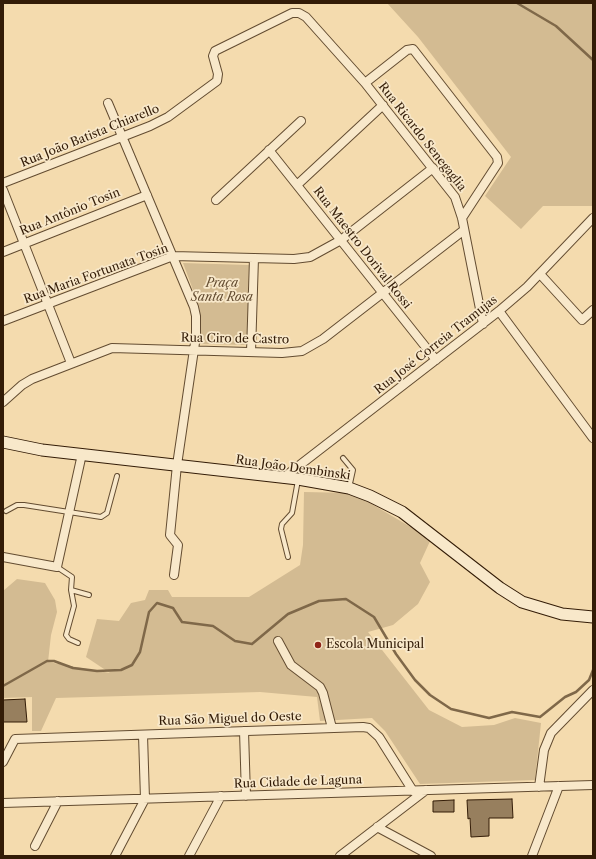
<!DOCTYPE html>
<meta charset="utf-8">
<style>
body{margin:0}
#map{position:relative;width:596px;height:859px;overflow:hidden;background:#f4dbae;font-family:"Libre Caslon Text",serif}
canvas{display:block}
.frame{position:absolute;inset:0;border:4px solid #331c07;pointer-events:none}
</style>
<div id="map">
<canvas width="596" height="859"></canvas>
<div class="frame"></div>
</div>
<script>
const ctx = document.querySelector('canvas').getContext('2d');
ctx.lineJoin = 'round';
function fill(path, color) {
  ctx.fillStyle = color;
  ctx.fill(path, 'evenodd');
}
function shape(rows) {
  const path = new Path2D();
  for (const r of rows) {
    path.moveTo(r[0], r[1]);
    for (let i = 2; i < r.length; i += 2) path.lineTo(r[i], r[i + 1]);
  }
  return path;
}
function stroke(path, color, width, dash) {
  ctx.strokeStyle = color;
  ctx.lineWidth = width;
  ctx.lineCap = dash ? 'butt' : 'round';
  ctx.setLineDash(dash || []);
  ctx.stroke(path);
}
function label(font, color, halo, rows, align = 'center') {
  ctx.font = font + ' "Libre Caslon Text",serif';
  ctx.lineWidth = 3.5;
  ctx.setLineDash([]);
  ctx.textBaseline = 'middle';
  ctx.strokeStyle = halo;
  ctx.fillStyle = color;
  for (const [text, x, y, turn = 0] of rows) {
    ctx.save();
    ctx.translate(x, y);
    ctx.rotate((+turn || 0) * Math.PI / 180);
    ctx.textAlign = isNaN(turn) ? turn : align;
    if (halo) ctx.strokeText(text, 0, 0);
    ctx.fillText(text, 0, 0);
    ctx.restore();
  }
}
const green = shape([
 [387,3,593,3,593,206,543,206,521,229,485,196,511,157,418,37],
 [183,263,249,265,247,345,199,344,201,327,199,306],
 [304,492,353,493,431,539,420,563,430,582,418,604,393,625,368,632,429,710,462,727,494,725,515,718,541,723,535,780,420,784,385,731,372,718,320,721,317,697,260,692,56,698,41,731,32,731,32,697,3,698,3,591,17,579,45,583,55,600,57,612,51,635,48,662,110,673,86,657,97,619,119,621,131,603,145,600,149,590,168,590,172,597,249,597,300,565,303,545]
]);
const stream = shape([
 [517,3,556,26,593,60],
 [3,686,47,661,54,661,73,668,97,671,121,670,132,665,140,652,149,612,157,603,173,608,182,622,213,626,235,641,252,644,288,614,319,601,346,599,374,617,396,654,415,680,430,695,451,709,489,718,512,712,540,717,565,697,576,692,589,680,593,670]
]);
const building = shape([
 [25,699,27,722,3,722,3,700,25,699],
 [512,799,513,818,489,818,489,836,471,837,470,818,468,819,467,800,512,799],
 [454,800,454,812,433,812,433,801,454,800]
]);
const lane = shape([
 [343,458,353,470,349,488],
 [6,511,17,505,24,505,101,517,107,513,117,476],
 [288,557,281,529,282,524,292,513,298,480],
 [57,567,72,577,71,590,89,595],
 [71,590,74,606,66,635,69,639,78,643]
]);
const street = shape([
 [365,83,407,50,413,49,497,157,498,163,462,218],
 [108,103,194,307,196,316,196,336,177,465,170,535,178,545,174,575],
 [269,150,436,360],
 [3,183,150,126,168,117,217,81,218,74,213,56,215,51,292,13,299,13,306,17,365,83,455,197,462,218,483,324],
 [297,185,383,105],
 [3,190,71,363],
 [216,200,301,121],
 [3,252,147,195],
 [540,274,582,320,593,310],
 [499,311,593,438],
 [3,321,173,256,294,259,310,257,341,240,433,168],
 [251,352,254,258],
 [3,402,22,385,32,379,112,348,282,353,302,351,323,339,464,230],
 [283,478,499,311,527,287,593,218],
 [3,557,57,567,82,454],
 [278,641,291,665,320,687,323,693,332,728],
 [244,731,246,796],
 [3,762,15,739,363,727,369,728,379,737,413,791],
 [539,787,544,750,551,733,593,690],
 [3,803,593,785],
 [377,827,431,856],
 [35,846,58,801],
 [115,856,145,799,143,735],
 [189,856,221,796],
 [340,856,426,790],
 [532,856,559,786]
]);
const secondary = shape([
 [3,442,42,450,298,479,349,488,370,496,402,512,500,588,522,602,562,614,593,617]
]);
const markers = [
 [318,645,4,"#8f2418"]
];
const streetNames = [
 ["Rua João Batista Chiarello",90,136,-22],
 ["Rua Ricardo Senegaglia",422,137,52],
 ["Rua Antônio Tosin",70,212,-22],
 ["Rua Maestro Dorival Rossi",362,248,52],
 ["Rua Maria Fortunata Tosin",96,274,-20],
 ["Rua Ciro de Castro",235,339,1],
 ["Rua José Correia Tramujas",436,345,-38],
 ["Rua João Dembinski",293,468,8],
 ["Rua São Miguel do Oeste",230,719,-2],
 ["Rua Cidade de Laguna",298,782,-2]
];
const parkNames = [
 ["Praça",222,284],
 ["Santa Rosa",222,298]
];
const poiNames = [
 ["Escola Municipal",326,645]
];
fill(green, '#d3bb92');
stroke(stream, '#7f6849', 2.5);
fill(building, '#977f5e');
stroke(building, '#331c07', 1);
stroke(lane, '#634c31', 6);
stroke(street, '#634c31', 10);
stroke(secondary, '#331c07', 13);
stroke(lane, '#f8e8ca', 4);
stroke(street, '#f8e8ca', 8);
stroke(secondary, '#f8e8ca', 11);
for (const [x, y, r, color] of markers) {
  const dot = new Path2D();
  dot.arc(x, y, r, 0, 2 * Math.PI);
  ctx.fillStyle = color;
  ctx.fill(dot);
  stroke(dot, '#f8e8ca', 1.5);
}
label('12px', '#331c07', '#f8e8ca', streetNames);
label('italic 12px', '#634c31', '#f8e8ca', parkNames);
label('12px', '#331c07', '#f8e8ca', poiNames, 'left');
</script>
